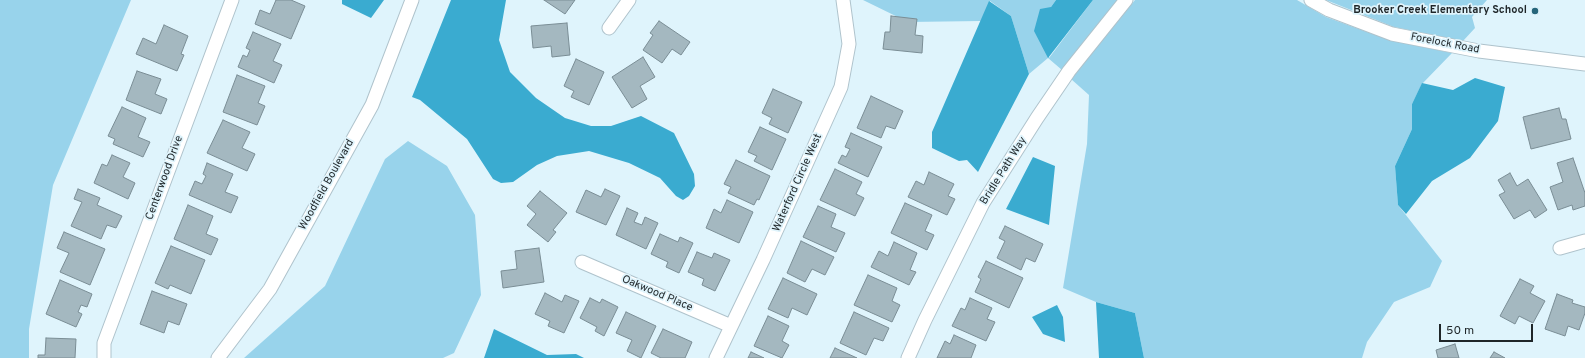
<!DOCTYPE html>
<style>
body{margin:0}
#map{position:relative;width:1585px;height:358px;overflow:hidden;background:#dff4fc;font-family:Overpass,sans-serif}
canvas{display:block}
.scale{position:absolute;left:1439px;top:324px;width:94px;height:18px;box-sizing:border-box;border:2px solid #1f2629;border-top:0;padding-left:5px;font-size:12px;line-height:14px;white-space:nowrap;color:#1f2629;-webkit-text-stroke:3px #dff4fc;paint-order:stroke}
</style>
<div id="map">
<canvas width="1585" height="358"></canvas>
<div class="scale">50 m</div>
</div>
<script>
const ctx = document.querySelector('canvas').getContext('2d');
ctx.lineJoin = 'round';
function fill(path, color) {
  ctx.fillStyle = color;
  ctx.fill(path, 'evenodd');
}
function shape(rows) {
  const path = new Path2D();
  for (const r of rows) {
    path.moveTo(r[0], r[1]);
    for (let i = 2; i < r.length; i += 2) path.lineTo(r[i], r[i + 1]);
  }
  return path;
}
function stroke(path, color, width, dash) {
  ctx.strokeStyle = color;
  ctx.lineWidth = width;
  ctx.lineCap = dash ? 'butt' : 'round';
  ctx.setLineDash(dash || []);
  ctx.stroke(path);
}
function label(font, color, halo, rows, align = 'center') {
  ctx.font = font + ' Overpass,sans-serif';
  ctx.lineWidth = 3.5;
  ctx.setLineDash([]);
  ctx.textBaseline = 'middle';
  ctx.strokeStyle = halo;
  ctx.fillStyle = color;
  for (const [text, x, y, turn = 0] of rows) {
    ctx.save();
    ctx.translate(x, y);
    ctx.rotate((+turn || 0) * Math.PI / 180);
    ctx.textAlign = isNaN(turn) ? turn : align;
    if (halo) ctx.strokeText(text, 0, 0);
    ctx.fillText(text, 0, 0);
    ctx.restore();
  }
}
const green = shape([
 [0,0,131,0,53,185,29,329,29,358,0,358],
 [863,0,1056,0,1051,7,1049,58,1093,0,1118,0,1062,70,1048,58,1029,74,1011,16,990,1,981,21,908,22],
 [1135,0,1297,0,1326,17,1389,40,1452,53,1422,84,1412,104,1412,129,1395,166,1398,205,1442,261,1430,287,1394,302,1367,342,1362,358,1144,358,1135,313,1096,302,1063,288,1087,144,1089,95,1071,79],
 [1326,0,1487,0,1472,17,1475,28,1463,41,1394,27],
 [408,141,447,166,475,215,481,295,454,353,443,358,244,358,325,286,385,159]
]);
const water = shape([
 [342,0,384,0,371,18,342,4],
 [451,0,506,0,499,40,510,72,536,98,565,118,591,126,611,126,641,116,674,133,694,174,695,186,689,196,683,200,676,196,660,178,629,163,589,151,557,156,537,165,513,182,501,183,493,179,467,139,420,100,412,97],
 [1056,0,1093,0,1048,58,1034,31,1040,9,1051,7],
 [989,1,1011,16,1029,74,978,172,967,160,959,161,932,148,932,132],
 [1475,78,1505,87,1498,121,1470,158,1432,181,1406,214,1398,205,1395,166,1412,129,1412,104,1422,83,1453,90],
 [1033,157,1055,166,1049,225,1006,209],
 [1096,302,1135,313,1144,358,1099,358],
 [1057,305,1063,317,1065,342,1043,334,1032,317],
 [494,329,547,355,576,354,584,358,484,358]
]);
const building = shape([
 [276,0,291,0,305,6,291,39,255,24,260,10,270,14,276,0],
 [544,0,575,0,565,14,544,0],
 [891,16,917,19,915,35,923,36,922,53,883,49,885,32,890,32,891,16],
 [659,21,690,42,681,55,672,49,662,63,643,50,653,35,650,33,659,21],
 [567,23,570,55,552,57,551,46,533,48,531,26,567,23],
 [164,25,188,36,181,54,184,55,177,71,136,54,143,38,156,44,164,25],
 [253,32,281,44,273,61,282,65,274,83,238,67,243,55,247,57,250,50,246,48,253,32],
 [643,57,655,77,640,86,647,99,632,108,612,77,643,57],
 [576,59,604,72,589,105,571,97,574,91,564,86,576,59],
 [137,71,161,79,155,94,167,99,161,114,126,100,137,71],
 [237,75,265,86,258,103,265,106,257,125,223,112,237,75],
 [773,89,802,102,788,133,769,124,772,118,762,113,773,89],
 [871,96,903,111,895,129,886,126,881,138,857,128,871,96],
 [122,107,146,118,138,137,150,142,143,157,113,144,115,139,108,136,122,107],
 [1559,108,1562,119,1566,119,1571,139,1531,149,1523,117,1559,108],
 [223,120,250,132,242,148,255,154,247,171,207,153,223,120],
 [760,127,786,139,772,170,754,161,757,156,748,152,760,127],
 [851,133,882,147,868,177,838,163,842,155,846,157,850,149,845,147,851,133],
 [112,155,130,163,123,177,135,183,128,199,94,183,102,164,107,166,112,155],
 [1573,158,1585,193,1585,206,1573,210,1572,205,1558,210,1550,187,1563,182,1557,163,1573,158],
 [736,160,770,176,759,200,757,199,754,205,728,193,731,187,724,184,736,160],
 [207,163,233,174,225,192,238,197,231,213,189,195,195,181,202,184,206,176,203,174,207,163],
 [835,169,862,182,856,194,864,198,855,216,820,200,835,169],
 [929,172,954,184,948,196,955,199,947,215,908,197,916,181,924,185,929,172],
 [1510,173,1517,186,1528,179,1547,210,1535,218,1530,210,1514,219,1499,195,1505,192,1498,180,1510,173],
 [78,189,100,198,97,205,122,216,116,228,107,225,101,239,71,226,82,202,74,199,78,189],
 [605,189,620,196,606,225,576,212,586,190,601,197,605,189],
 [540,191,567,213,553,230,556,232,548,242,527,225,536,214,527,206,540,191],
 [727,200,753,212,739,243,706,228,714,209,721,213,727,200],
 [905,203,932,215,925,231,934,235,927,250,891,233,905,203],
 [188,205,213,216,206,234,218,239,211,255,174,239,188,205],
 [818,206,836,214,831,227,845,233,836,252,803,237,818,206],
 [627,208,638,213,634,222,642,225,645,217,658,223,646,249,616,235,627,208],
 [1005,226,1043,244,1035,262,1026,258,1021,270,997,258,1005,241,999,238,1005,226],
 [64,232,105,249,90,285,60,272,69,253,57,248,64,232],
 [660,234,678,242,680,237,693,243,679,273,666,267,668,262,651,254,660,234],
 [801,241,834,257,825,275,812,269,805,282,787,273,801,241],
 [894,242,917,253,910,270,916,272,909,285,871,267,879,251,888,256,894,242],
 [171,246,205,260,191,294,170,285,168,289,155,283,171,246],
 [539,248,544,282,503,288,501,271,517,269,515,251,539,248],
 [697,252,712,258,714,253,730,260,715,291,702,285,704,279,688,272,697,252],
 [986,261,1023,278,1009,308,975,292,981,279,978,277,986,261],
 [868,275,897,288,892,301,900,305,892,322,854,305,868,275],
 [783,278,817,294,807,315,792,308,788,318,768,309,783,278],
 [1520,279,1534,286,1530,293,1545,301,1533,323,1519,316,1515,324,1500,316,1520,279],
 [60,280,92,294,87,307,81,305,78,312,82,314,76,327,46,314,60,280],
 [152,291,187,304,179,325,168,321,164,333,140,324,152,291],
 [545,293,562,302,565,295,579,301,564,333,548,326,550,321,535,314,545,293],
 [1557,294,1573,300,1572,303,1585,307,1585,313,1579,330,1568,326,1565,336,1545,329,1557,294],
 [590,298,600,303,602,299,618,307,604,336,595,331,597,327,580,318,590,298],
 [970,298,992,308,987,319,995,322,986,341,952,326,961,308,965,310,970,298],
 [626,312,656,326,641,358,627,351,632,340,616,333,626,312],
 [854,312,889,328,883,341,874,338,866,355,840,343,854,312],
 [768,316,789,326,782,341,789,345,782,358,754,346,768,316],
 [663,329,692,342,685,358,661,358,651,353,663,329],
 [954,335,976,345,971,358,937,358,945,341,950,344,954,335],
 [46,338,76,339,75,358,38,358,38,355,45,355,46,338],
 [1455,344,1459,358,1438,358,1436,350,1455,344],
 [835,348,857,358,830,358,835,348],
 [751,352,764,358,748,358,751,352],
 [1494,352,1505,358,1490,358,1494,352]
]);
const minor = shape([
 [1311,0,1329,10,1392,34,1479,51,1585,64],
 [609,28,629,0],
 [1560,248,1585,241],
 [582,262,731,326],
 [104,358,104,343,232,0],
 [218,358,270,289,372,105,412,0],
 [716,358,763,260,841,87,849,44,843,0],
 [908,358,925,320,983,203,1037,118,1069,71,1126,0]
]);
const markers = [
 [1535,11,4,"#26657a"]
];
const poiNames = [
 ["Brooker Creek Elementary School",1527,11]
];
const streetNames = [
 ["Forelock Road",1445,44,11],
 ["Bridle Path Way",1004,171,-58],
 ["Centerwood Drive",165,178,-70],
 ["Waterford Circle West",798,183,-66],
 ["Woodfield Boulevard",327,185,-61],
 ["Oakwood Place",657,294,23]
];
fill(green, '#98d3eb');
fill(water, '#3aabd0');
fill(building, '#a4b8c0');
stroke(building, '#7a8d95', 1);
stroke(minor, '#afc3cc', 15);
stroke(minor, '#fff', 13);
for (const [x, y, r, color] of markers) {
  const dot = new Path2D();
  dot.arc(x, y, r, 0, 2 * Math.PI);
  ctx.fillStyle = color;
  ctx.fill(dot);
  stroke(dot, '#dff4fc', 1.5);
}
label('bold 11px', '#1f2629', '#dff4fc', poiNames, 'right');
label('11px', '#1f2629', '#dff4fc', streetNames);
</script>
